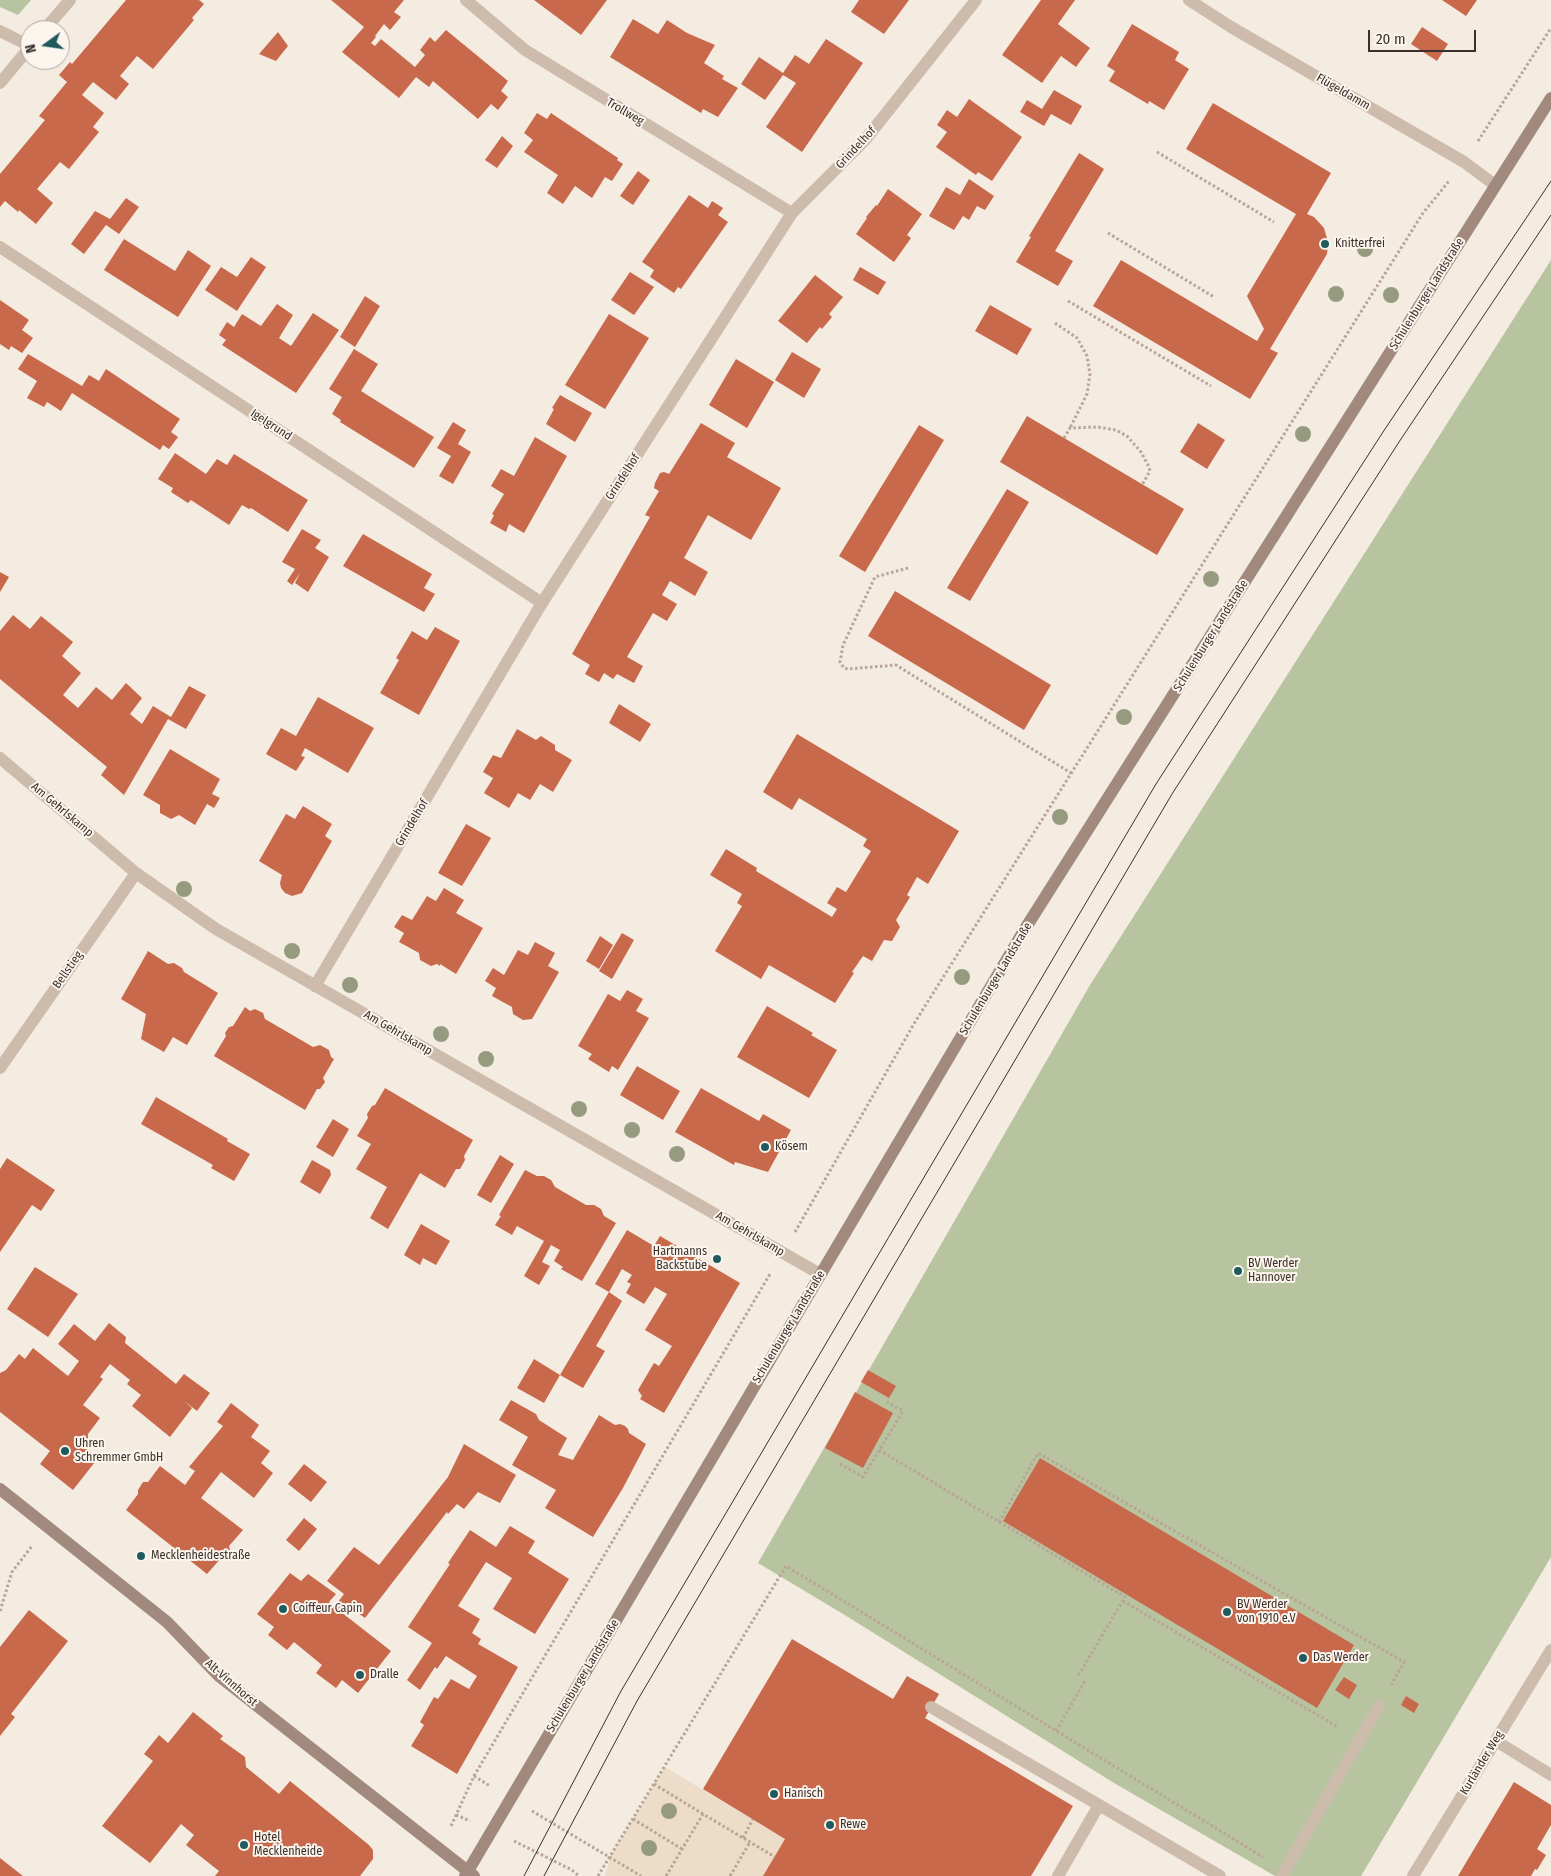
<!DOCTYPE html>
<meta charset="utf-8">
<style>
body{margin:0}
#map{position:relative;width:1551px;height:1876px;overflow:hidden;background:#f4ebe1;font-family:"Fira Sans Condensed",sans-serif}
canvas{display:block}
.north{position:absolute;left:20px;top:20px;width:50px;height:50px;box-sizing:border-box;background:#fbf5ee;border:1px solid #aea6a0;border-radius:50%;rotate:256deg;font-size:14px;font-weight:700;line-height:20px;text-align:center;color:#3b302b}
.north::after{content:'';display:block;margin:auto;width:18px;height:22px;background:#1f5a5e;clip-path:polygon(50% 0,100% 100%,50% 72%,0 100%)}
.scale{position:absolute;left:1368px;top:30px;width:108px;height:22px;box-sizing:border-box;border:2px solid #3b302b;border-top:0;padding-left:6px;font-size:15px;line-height:18px;white-space:nowrap;color:#3b302b;-webkit-text-stroke:4px #fbf5ee;paint-order:stroke}
</style>
<div id="map">
<canvas width="1551" height="1876"></canvas>
<div class="north">N</div>
<div class="scale">20 m</div>
</div>
<script>
const ctx = document.querySelector('canvas').getContext('2d');
ctx.lineJoin = 'round';
function fill(path, color) {
  ctx.fillStyle = color;
  ctx.fill(path, 'evenodd');
}
function shape(rows) {
  const path = new Path2D();
  for (const r of rows) {
    path.moveTo(r[0], r[1]);
    for (let i = 2; i < r.length; i += 2) path.lineTo(r[i], r[i + 1]);
  }
  return path;
}
function stroke(path, color, width, dash) {
  ctx.strokeStyle = color;
  ctx.lineWidth = width;
  ctx.lineCap = dash ? 'butt' : 'round';
  ctx.setLineDash(dash || []);
  ctx.stroke(path);
}
function label(font, color, halo, rows, align = 'center') {
  ctx.font = font + ' "Fira Sans Condensed",sans-serif';
  ctx.lineWidth = 4;
  ctx.setLineDash([]);
  ctx.textBaseline = 'middle';
  ctx.strokeStyle = halo;
  ctx.fillStyle = color;
  for (const [text, x, y, turn = 0] of rows) {
    ctx.save();
    ctx.translate(x, y);
    ctx.rotate((+turn || 0) * Math.PI / 180);
    ctx.textAlign = isNaN(turn) ? turn : align;
    if (halo) ctx.strokeText(text, 0, 0);
    ctx.fillText(text, 0, 0);
    ctx.restore();
  }
}
const green = shape([
 [0,0,31,0,18,15,0,7],
 [1551,260,1551,1557,1361,1876,1275,1876,1114,1783,848,1617,758,1563,1090,985]
]);
const plaza = shape([
 [665,1767,785,1839,763,1876,605,1876,610,1857]
]);
const building = shape([
 [126,0,199,0,204,4,192,18,194,20,153,69,137,56,120,76,129,84,116,100,93,82,82,95,104,113,93,127,99,132,69,169,60,162,37,189,53,203,36,224,19,210,18,212,5,201,0,207,0,174,45,120,39,116,67,82,59,75,70,62,72,64],
 [331,0,404,0,394,12,401,17,390,30,384,24,375,36,376,37,371,43,375,46,381,39,415,67,425,55,420,50,430,37,435,42,446,30,508,81,501,91,508,97,498,110,491,104,478,119,433,81,429,87,416,77,399,98,342,52,364,27],
 [534,0,607,0,581,35],
 [859,0,909,0,884,34,851,12],
 [1041,0,1075,0,1058,24,1090,48,1076,67,1061,56,1042,83,1002,55],
 [1442,0,1477,0,1466,16],
 [633,19,658,34,667,20,687,33,715,45,704,63,724,76,722,79,738,88,718,117,703,109,701,113,610,57],
 [1132,24,1179,52,1175,60,1189,69,1164,110,1149,101,1148,104,1109,81,1115,71,1107,66],
 [1422,27,1448,44,1437,61,1411,44],
 [278,32,288,46,276,61,259,54],
 [826,39,863,63,802,152,766,127,796,83,783,75,765,100,741,84,759,57,783,73,795,55,809,64],
 [1054,90,1082,106,1071,125,1051,114,1044,126,1020,112,1027,100,1042,109],
 [969,99,1022,137,992,181,978,172,976,175,936,147,947,132,937,125,947,110,957,117],
 [1213,103,1331,173,1307,214,1314,217,1324,228,1328,242,1327,254,1270,349,1278,353,1250,399,1093,306,1121,260,1257,341,1264,329,1247,296,1296,214,1186,149],
 [537,113,547,119,551,113,618,158,617,160,623,164,612,181,605,177,592,198,575,186,563,204,547,193,558,175,524,152,533,140,524,133],
 [502,136,513,146,497,168,485,160],
 [1079,153,1104,169,1055,251,1073,261,1058,286,1016,262,1031,237,1029,236],
 [638,171,650,180,633,205,620,196],
 [969,179,994,196,985,210,977,206,969,220,963,216,954,230,929,216,946,187,960,195],
 [888,189,922,214,907,235,911,238,894,262,856,234,867,218,866,217,876,205,877,206],
 [689,195,708,208,712,201,723,208,718,215,728,222,681,289,678,287,674,293,650,277,654,270,642,262],
 [126,198,139,207,119,234,106,225,84,254,71,244,95,211,110,219],
 [124,239,175,271,188,250,211,266,178,317,104,270],
 [251,257,266,267,237,311,205,290,221,267,237,277],
 [860,267,886,282,878,295,853,280],
 [630,272,654,287,634,315,611,300],
 [815,275,843,297,829,314,832,317,822,329,820,327,807,343,778,321],
 [365,296,380,306,355,347,340,337],
 [0,300,29,320,22,330,33,338,22,353,11,346,9,350,0,344],
 [277,304,293,315,279,338,291,346,313,313,339,330,296,393,222,345,226,340,219,335,227,322,234,327,242,314,261,326],
 [990,305,1032,329,1017,355,975,331],
 [609,314,649,338,605,409,565,385],
 [354,349,378,364,361,391,434,437,414,468,340,422,341,420,332,414,342,397,329,389],
 [792,352,821,369,804,398,775,380],
 [28,354,82,386,89,375,99,381,106,369,180,419,171,432,178,437,169,449,163,445,160,450,72,393,61,411,47,402,44,407,27,398,37,381,18,369],
 [736,359,774,382,747,428,709,405],
 [560,395,592,413,575,442,546,424,554,409,552,408],
 [1027,416,1184,509,1157,555,1000,462],
 [453,422,466,430,458,444,471,452,453,484,439,476,451,456,437,448],
 [701,423,735,443,727,457,781,488,751,540,708,515,684,558,708,572,695,596,670,581,662,595,677,604,667,621,653,613,627,657,643,666,634,683,617,674,613,679,604,673,599,682,585,674,590,665,572,654,650,517,645,515,659,491,654,488,655,483,660,473,664,472,669,474],
 [1198,423,1225,440,1207,469,1180,452],
 [919,425,944,440,865,572,839,556],
 [535,437,567,456,524,533,509,524,506,532,490,523,494,515,492,514,504,494,491,486,501,469,514,476],
 [175,453,206,474,217,459,227,465,234,454,308,500,288,532,251,508,249,509,242,505,229,525,191,500,188,503,171,492,173,488,158,479],
 [1007,489,1029,502,970,601,947,588],
 [302,529,321,540,315,548,329,557,308,592,295,583,300,573,292,585,287,581,295,569,282,562],
 [363,534,432,574,424,588,435,594,424,612,343,566],
 [0,572,9,577,0,592],
 [895,591,1051,685,1024,730,868,636],
 [13,615,30,629,41,616,73,642,62,656,81,673,63,695,78,708,96,687,112,700,126,683,142,698,130,714,142,724,153,706,171,717,189,686,206,695,186,729,168,719,124,795,101,775,107,767,0,679,0,631],
 [435,627,460,641,419,715,380,693,399,660,396,658,412,631,427,640],
 [318,697,374,728,348,773,305,748,301,756,305,757,296,771,266,754,281,728,296,736],
 [619,704,651,724,640,742,609,723],
 [517,729,536,740,541,736,555,745,555,750,572,760,553,792,540,784,530,800,518,793,509,808,484,793,493,778,483,772,493,755,501,758],
 [797,734,959,831,928,884,917,877,907,895,910,897,896,920,900,927,892,941,884,940,872,961,863,956,852,972,854,973,835,1003,769,965,761,979,715,951,742,906,737,903,742,894,710,875,726,849,757,868,756,871,832,917,837,909,827,903,837,887,846,892,871,851,863,846,867,839,799,798,792,810,763,792],
 [170,749,220,779,212,794,220,798,214,808,207,804,195,825,179,815,171,819,160,813,160,805,143,795],
 [303,806,332,824,325,836,332,841,302,893,292,896,285,893,281,888,280,883,282,875,259,861,286,814,295,819],
 [466,824,491,838,462,886,438,873],
 [444,888,464,900,456,913,483,928,456,974,440,964,440,966,437,964,431,966,420,960,419,953,399,942,404,933,394,927,402,915,412,920,427,896,436,901],
 [622,933,634,940,612,979,599,971],
 [600,936,613,945,599,969,586,961],
 [535,942,555,953,548,966,559,972,532,1019,523,1020,513,1014,512,1007,492,996,496,988,485,981,493,968,504,975,518,950,528,955],
 [148,951,168,964,174,963,182,968,184,972,218,993,187,1045,173,1037,164,1052,141,1039,146,1014,121,999],
 [627,990,643,999,636,1011,649,1018,618,1070,612,1066,609,1072,588,1059,592,1054,578,1046,608,994,620,1001],
 [767,1006,813,1033,811,1035,837,1050,809,1098,737,1057],
 [245,1007,250,1011,255,1009,263,1013,265,1019,313,1047,320,1045,329,1050,331,1057,334,1059,323,1078,325,1082,320,1089,317,1089,305,1110,214,1056,226,1036,225,1033,229,1027,233,1026],
 [637,1066,680,1091,663,1120,620,1095],
 [385,1088,473,1140,464,1156,465,1160,460,1169,456,1169,445,1188,420,1173,388,1229,370,1218,387,1187,356,1169,371,1144,357,1136,368,1118,367,1114,372,1106,375,1105],
 [701,1088,759,1121,763,1114,791,1130,768,1172,735,1162,734,1165,675,1132],
 [156,1097,228,1139,227,1141,250,1154,234,1181,211,1168,213,1165,141,1124],
 [333,1119,349,1129,333,1157,316,1147],
 [500,1155,514,1164,491,1203,477,1195],
 [7,1158,55,1190,41,1211,32,1205,0,1252,0,1169],
 [312,1160,330,1170,331,1175,320,1194,300,1182],
 [525,1170,537,1176,544,1176,551,1180,555,1187,586,1205,594,1205,601,1209,604,1216,616,1223,582,1281,561,1269,563,1267,554,1261,560,1250,551,1245,542,1262,550,1266,539,1285,524,1276,544,1241,517,1226,512,1235,495,1225,501,1216,499,1215],
 [421,1224,450,1241,436,1265,423,1258,420,1265,404,1255],
 [627,1230,654,1246,660,1236,740,1283,664,1413,640,1399,642,1396,638,1390,654,1363,659,1366,672,1346,645,1330,667,1294,655,1287,644,1304,626,1293,631,1284,627,1282,632,1275,622,1269,609,1292,595,1284],
 [35,1267,78,1294,48,1337,7,1309],
 [609,1292,622,1301,596,1346,605,1351,583,1388,560,1375],
 [109,1323,126,1337,125,1343,176,1384,184,1374,210,1393,197,1411,184,1401,192,1408,170,1437,132,1406,141,1395,127,1384,130,1380,110,1364,100,1377,103,1379,83,1405,100,1418,88,1434,88,1438,83,1446,98,1458,73,1490,40,1464,50,1451,0,1412,0,1373,6,1370,19,1354,25,1359,33,1348,68,1376,79,1361,58,1344,74,1324,95,1341],
 [534,1359,560,1375,544,1403,517,1388],
 [868,1370,896,1386,889,1398,861,1382],
 [855,1392,893,1413,863,1468,825,1448],
 [511,1400,536,1414,539,1420,567,1438,558,1455,573,1460,599,1415,615,1425,620,1424,625,1426,628,1429,629,1433,646,1444,623,1488,593,1537,545,1508,556,1490,512,1465,528,1437,499,1420],
 [231,1403,259,1425,251,1437,270,1451,261,1463,273,1473,254,1498,221,1472,201,1498,243,1530,229,1546,230,1550,224,1557,221,1558,207,1574,126,1510,138,1494,138,1490,143,1482,148,1482,160,1466,185,1485,195,1471,189,1467,223,1426,217,1422],
 [464,1444,516,1475,500,1503,478,1492,464,1509,457,1504,448,1514,447,1512,365,1618,347,1605,341,1612,391,1651,358,1693,342,1680,336,1688,316,1673,322,1665,294,1642,287,1650,268,1635,274,1627,257,1614,290,1573,301,1581,308,1574,336,1594,329,1602,334,1607,344,1594,327,1581,354,1547,379,1565,448,1477],
 [1040,1458,1354,1645,1317,1708,1003,1521],
 [304,1464,327,1482,311,1502,288,1484],
 [304,1518,317,1529,299,1551,286,1540],
 [510,1526,535,1541,528,1553,569,1579,535,1634,493,1609,512,1578,486,1562,458,1606,480,1619,472,1633,481,1639,478,1644,518,1667,457,1774,411,1746,424,1725,420,1722,434,1697,438,1699,451,1679,469,1689,477,1676,446,1656,437,1669,435,1667,420,1690,407,1680,432,1643,408,1627,450,1564,448,1563,470,1530,496,1547],
 [29,1610,68,1641,11,1714,15,1717,0,1736,0,1647],
 [792,1639,893,1699,907,1676,939,1694,925,1718,1073,1806,1031,1876,763,1876,785,1839,703,1789],
 [1344,1677,1357,1685,1349,1699,1335,1690],
 [1406,1696,1419,1704,1414,1713,1401,1705],
 [193,1712,223,1736,220,1739,245,1757,246,1767,279,1794,290,1781,369,1845,373,1850,373,1859,360,1876,215,1876,219,1871,186,1845,194,1835,181,1824,150,1863,102,1826,153,1761,144,1754,159,1735,168,1743],
 [1514,1782,1551,1805,1551,1825,1537,1849,1546,1855,1537,1870,1535,1869,1531,1876,1458,1876],
 [0,1858,23,1876,0,1876]
]);
const path = shape([
 [1478,141,1551,28],
 [1157,152,1274,222],
 [1108,233,1214,297],
 [1068,301,1211,386],
 [1055,323,1077,338,1087,356,1090,374,1087,394,1070,428],
 [1064,438,1070,428,1098,427,1116,430,1127,436,1141,452,1148,465,1150,471,1142,485],
 [908,568,875,577,843,645,840,662,844,668,848,669,896,665,1071,773],
 [795,1232,915,1022,1423,213,1449,181],
 [879,1450,1125,1597,1078,1676],
 [840,1464,863,1477,903,1411,887,1402],
 [999,1522,1038,1453,1404,1662,1391,1685],
 [1123,1601,1338,1727],
 [0,1611,12,1572,32,1546],
 [1056,1731,1085,1681],
 [474,1776,490,1786],
 [654,1784,703,1814],
 [532,1811,641,1876],
 [456,1815,470,1821],
 [633,1819,682,1849],
 [451,1826,474,1776,770,1274],
 [743,1838,753,1819],
 [514,1841,572,1870,579,1876],
 [598,1876,786,1566,1263,1857],
 [666,1876,703,1814,775,1857],
 [730,1876,750,1842]
]);
const lane = shape([
 [931,1707,1099,1805],
 [1496,1741,1551,1775],
 [1058,1876,1099,1805,1220,1876],
 [1282,1876,1379,1706]
]);
const street = shape([
 [466,0,525,50,792,213],
 [1189,0,1231,27,1464,162,1495,185],
 [44,30,70,0],
 [0,31,30,46],
 [0,83,30,47],
 [0,247,542,603],
 [0,758,136,873,216,929,820,1274],
 [315,986,542,603,792,213,865,140,976,0],
 [0,1068,136,873],
 [1413,1876,1551,1650]
]);
const secondary = shape([
 [0,1489,167,1622,219,1676,474,1876],
 [465,1876,1023,932,1551,98]
]);
const tram = shape([
 [524,1876,621,1691,1156,784,1383,432,1551,181],
 [544,1876,637,1701,1172,794,1399,442,1551,215]
]);
const trees = [
 [1365,249],
 [1336,294],
 [1391,295],
 [1303,434],
 [1211,579],
 [1124,717],
 [1060,817],
 [184,889],
 [292,951],
 [962,977],
 [350,985],
 [441,1034],
 [486,1059],
 [579,1109],
 [632,1130],
 [677,1154],
 [669,1811],
 [649,1848]
];
const markers = [
 [1325,244,5,"#1f5a5e"],
 [765,1147,5,"#1f5a5e"],
 [717,1259,5,"#1f5a5e"],
 [1238,1271,5,"#1f5a5e"],
 [65,1451,5,"#1f5a5e"],
 [141,1556,5,"#1f5a5e"],
 [283,1609,5,"#1f5a5e"],
 [1227,1612,5,"#1f5a5e"],
 [1303,1658,5,"#1f5a5e"],
 [360,1675,5,"#1f5a5e"],
 [774,1794,5,"#1f5a5e"],
 [830,1825,5,"#1f5a5e"],
 [244,1845,5,"#1f5a5e"]
];
const streetNames = [
 ["Flügeldamm",1343,92,30],
 ["Trollweg",625,112,31],
 ["Grindelhof",856,148,-47],
 ["Schulenburger Landstraße",1427,294,-58],
 ["Igelgrund",271,425,33],
 ["Grindelhof",623,477,-57],
 ["Schulenburger Landstraße",1211,636,-58],
 ["Am Gehrlskamp",62,810,40],
 ["Grindelhof",412,823,-59],
 ["Bellstieg",68,970,-55],
 ["Schulenburger Landstraße",996,979,-59],
 ["Am Gehrlskamp",398,1033,30],
 ["Am Gehrlskamp",750,1234,30],
 ["Schulenburger Landstraße",789,1327,-59],
 ["Schulenburger Landstraße",583,1676,-59],
 ["Alt-Vinnhorst",231,1683,41],
 ["Kurländer Weg",1482,1763,-59]
];
const poiNames = [
 ["Knitterfrei",1335,244],
 ["Kösem",775,1147],
 ["Hartmanns",707,1252,"right"],
 ["Backstube",707,1266,"right"],
 ["BV Werder",1248,1264],
 ["Hannover",1248,1278],
 ["Uhren",75,1444],
 ["Schremmer GmbH",75,1458],
 ["Mecklenheidestraße",151,1556],
 ["BV Werder",1237,1605],
 ["von 1910 e.V",1237,1619],
 ["Coiffeur Capin",293,1609],
 ["Das Werder",1313,1658],
 ["Dralle",370,1675],
 ["Hanisch",784,1794],
 ["Rewe",840,1825],
 ["Hotel",254,1838],
 ["Mecklenheide",254,1852]
];
fill(green, '#b8c4a0');
fill(plaza, '#ecdcc8');
fill(building, '#c8694b');
stroke(path, '#b9a596', 3, [2.5, 2.5]);
stroke(lane, '#cdbbac', 12);
stroke(street, '#cdbbac', 12);
stroke(secondary, '#a18a7d', 12);
stroke(tram, '#3b302b', 1);
ctx.fillStyle = '#969b7f';
for (const [x, y] of trees) {
  ctx.beginPath();
  ctx.arc(x, y, 8, 0, 2 * Math.PI);
  ctx.fill();
}
for (const [x, y, r, color] of markers) {
  const dot = new Path2D();
  dot.arc(x, y, r, 0, 2 * Math.PI);
  ctx.fillStyle = color;
  ctx.fill(dot);
  stroke(dot, '#fbf5ee', 2);
}
label('12px', '#3b302b', '#fbf5ee', streetNames);
label('12px', '#3b302b', '#fbf5ee', poiNames, 'left');
</script>
